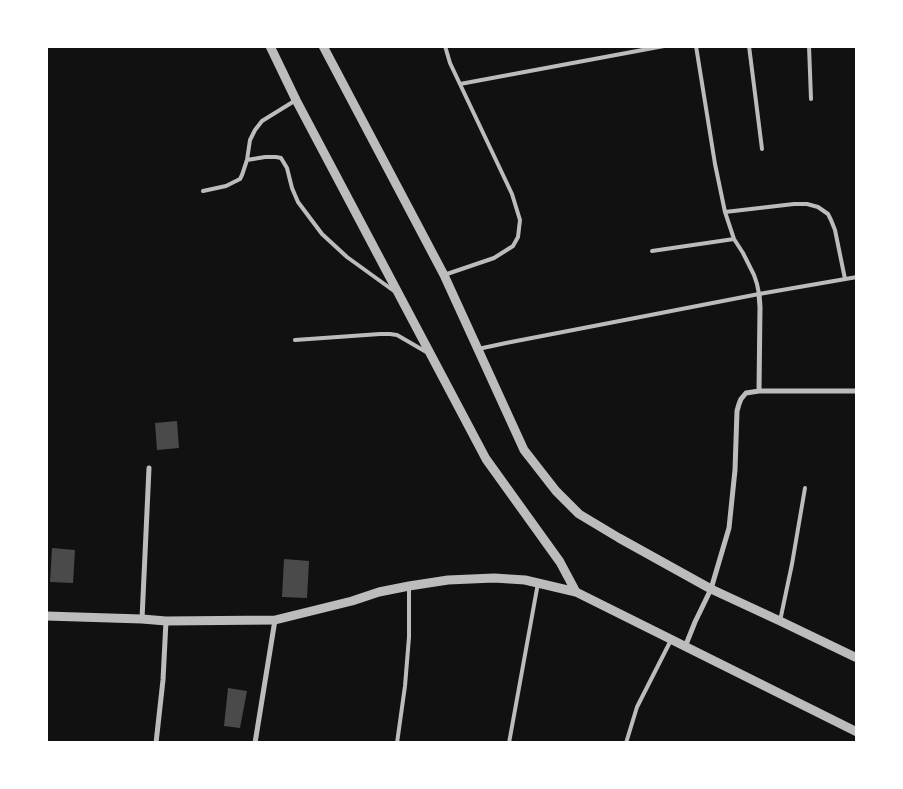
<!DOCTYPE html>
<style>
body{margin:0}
#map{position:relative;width:903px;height:789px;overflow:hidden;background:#111;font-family:Cabin,sans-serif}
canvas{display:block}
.frame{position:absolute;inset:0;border:48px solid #fff;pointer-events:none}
</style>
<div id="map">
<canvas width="903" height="789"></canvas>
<div class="frame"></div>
</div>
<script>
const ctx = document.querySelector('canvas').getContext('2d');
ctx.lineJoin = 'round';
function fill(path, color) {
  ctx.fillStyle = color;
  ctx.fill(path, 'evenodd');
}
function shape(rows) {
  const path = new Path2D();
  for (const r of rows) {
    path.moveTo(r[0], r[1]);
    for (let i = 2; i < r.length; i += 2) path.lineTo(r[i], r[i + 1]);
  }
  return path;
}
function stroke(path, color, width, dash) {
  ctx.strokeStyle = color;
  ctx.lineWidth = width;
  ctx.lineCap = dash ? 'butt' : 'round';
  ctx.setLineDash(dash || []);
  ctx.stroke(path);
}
const building = shape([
 [177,421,179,448,157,450,155,423],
 [52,548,75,550,73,583,50,582],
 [284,559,309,561,307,598,282,597],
 [228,688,247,691,240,728,224,726]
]);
const service = shape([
 [696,46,715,164,725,212,734,239,743,253,754,275,757,284,759,294],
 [749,46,762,149],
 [809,46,811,99],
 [460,84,664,46],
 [247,160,265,157,276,157,281,158,287,168,292,188,298,202,322,234,347,257,394,291],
 [203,191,226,186,240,179,242,175,247,160,250,140,255,130,262,121,296,100],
 [725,212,794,204,807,204,818,207,828,214,831,220,835,230,845,279],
 [652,251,734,239],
 [444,275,494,258,513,246,518,237,520,220,512,194,450,63,445,46],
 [295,340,380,334,390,334,397,335,428,353],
 [478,349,506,343,759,294,857,277],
 [780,621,792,564,805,488],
 [397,743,405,686,409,637,409,586],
 [509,743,538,583],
 [626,743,637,707,671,640]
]);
const minor = shape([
 [759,391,760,307,759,294],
 [142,619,149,468],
 [685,647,695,622,711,589,729,528,735,470,737,411,739,404,741,399,746,393,759,391,857,391],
 [156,743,163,680,166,621],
 [255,743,275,620]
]);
const tertiary = shape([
 [270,46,296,100,486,459,560,562,576,592],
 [323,46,444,275,524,450,556,491,579,514,619,538,711,589,780,621,857,658],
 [46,616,142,619,166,621,275,620,352,601,379,592,409,586,448,580,494,578,525,580,576,592,857,732]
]);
fill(building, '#4a4a4a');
stroke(service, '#bcbcbc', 4);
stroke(minor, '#bcbcbc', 5);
stroke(tertiary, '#bcbcbc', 9);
</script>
